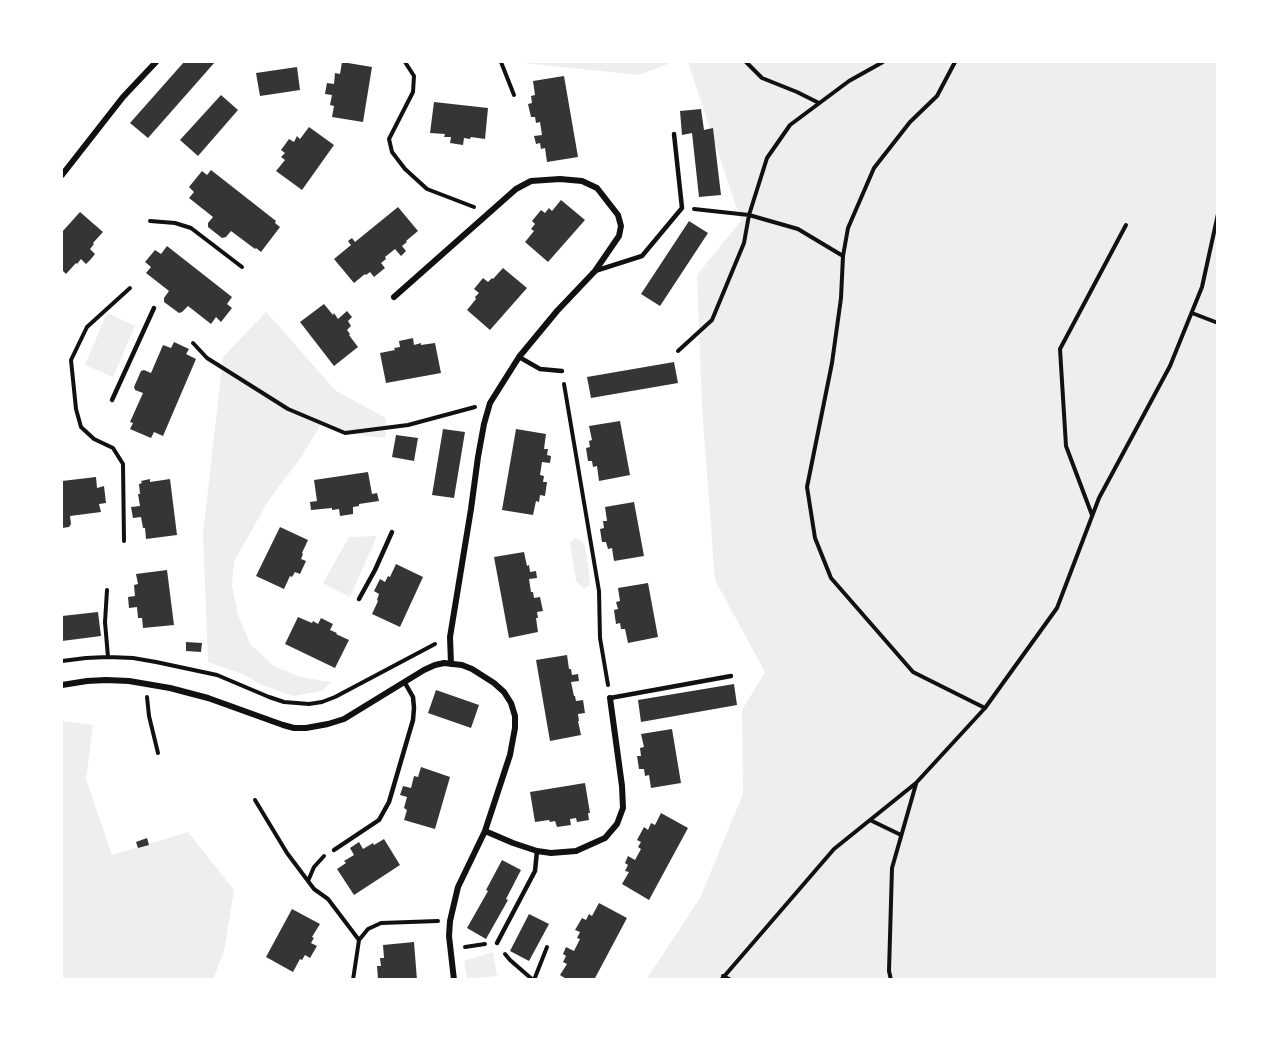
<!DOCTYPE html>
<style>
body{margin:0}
#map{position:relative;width:1279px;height:1041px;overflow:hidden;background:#fff;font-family:"Public Sans",sans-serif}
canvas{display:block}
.frame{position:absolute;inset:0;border:63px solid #fff;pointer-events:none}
</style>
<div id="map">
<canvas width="1279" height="1041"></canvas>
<div class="frame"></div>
</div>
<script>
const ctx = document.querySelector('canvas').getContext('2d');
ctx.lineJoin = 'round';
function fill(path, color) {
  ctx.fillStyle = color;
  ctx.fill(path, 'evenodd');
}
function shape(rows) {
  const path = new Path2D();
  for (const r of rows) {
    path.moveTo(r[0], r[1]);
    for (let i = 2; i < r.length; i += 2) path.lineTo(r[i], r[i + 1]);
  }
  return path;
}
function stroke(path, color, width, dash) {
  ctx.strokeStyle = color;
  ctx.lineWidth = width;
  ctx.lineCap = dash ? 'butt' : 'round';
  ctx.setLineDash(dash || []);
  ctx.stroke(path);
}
const green = shape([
 [514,62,673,62,639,75],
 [688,62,1217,62,1217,979,646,980,700,898,743,794,742,710,765,672,715,580,702,408,697,275,741,221],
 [266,312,336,391,386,418,385,438,351,434,321,424,301,457,269,500,234,561,232,585,238,615,250,644,274,666,300,677,331,682,322,691,293,696,260,684,243,674,208,662,203,534,223,357],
 [107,313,135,326,113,377,85,365],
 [377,536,350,597,323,583,349,537],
 [576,538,584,543,588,565,590,584,584,589,576,581,570,542],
 [62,721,93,725,86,779,112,855,188,832,234,890,224,952,213,979,62,980],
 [493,952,497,976,467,979,464,961]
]);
const building = shape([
 [184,62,215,62,148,138,130,123],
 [342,62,372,67,363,122,332,117,334,106,330,105,332,95,325,94,326,88,327,83,334,84,335,73,340,74],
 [297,67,300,90,260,96,256,73],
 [564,76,578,157,547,162,545,148,541,149,540,143,536,144,534,136,542,135,540,122,536,123,535,117,531,117,528,104,532,103,531,96,535,95,533,81],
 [221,95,238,110,198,156,180,140],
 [434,102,488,108,485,139,471,137,470,139,464,138,463,145,450,143,451,137,444,137,445,134,430,133],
 [701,109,704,130,713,128,721,195,699,197,692,133,682,135,680,111],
 [309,127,334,145,302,190,276,171,285,160,281,157,285,153,281,150,289,139,294,142,297,136,300,139],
 [211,170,276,221,275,223,280,227,261,252,256,248,255,249,231,231,226,237,222,238,208,227,208,223,213,217,189,198,194,192,189,187,202,171,207,175],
 [561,200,585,220,548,262,525,242,534,231,531,229,535,224,532,221,541,210,545,213,549,208,552,211],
 [398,207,418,231,406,241,407,242,402,246,406,251,401,256,395,249,385,257,386,259,381,263,385,268,374,277,370,272,366,275,365,274,354,283,334,259,351,245,348,241,352,238,355,242],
 [80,212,103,232,93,243,94,244,90,249,95,254,91,259,86,264,81,259,77,264,76,263,66,274,62,270,62,232],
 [689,221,708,233,660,306,641,294],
 [167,246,232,297,227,304,232,308,221,322,216,317,211,324,188,306,182,312,179,313,164,302,164,298,169,291,146,273,151,267,145,262,155,250,161,254],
 [503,268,527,288,490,330,467,310,476,299,475,297,479,293,474,289,483,278,488,282,492,278,493,279],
 [324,304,333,315,334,313,338,319,347,311,352,317,348,321,351,326,347,330,350,334,349,335,358,347,334,366,300,322],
 [413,338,414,345,421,343,421,345,435,343,441,373,386,383,380,353,395,350,394,348,400,347,399,341],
 [174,342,189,349,186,354,196,359,163,436,154,432,151,438,130,429,133,423,130,422,143,393,135,390,134,387,141,371,144,370,151,373,163,345,171,348],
 [674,362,678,383,591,398,587,377],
 [620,421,630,475,599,481,597,466,593,467,592,461,588,461,586,448,590,447,589,441,592,440,589,426],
 [443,429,465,432,454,498,432,495],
 [516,429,546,434,544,449,548,449,547,455,551,456,550,463,542,462,540,475,544,476,543,482,547,482,545,496,540,495,539,502,536,501,533,515,502,510],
 [396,435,418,438,414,461,392,457],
 [368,472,372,494,377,493,379,501,359,504,359,506,353,507,353,514,340,516,339,509,332,510,332,508,311,510,310,502,317,501,314,480],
 [96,477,97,488,104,486,106,503,99,504,101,512,70,516,71,524,69,527,62,528,62,481],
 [150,479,150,482,170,479,177,535,146,539,145,528,143,528,141,517,133,518,131,507,140,506,138,494,140,494,139,484,142,483,141,481],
 [634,502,644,556,614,561,612,548,608,549,606,542,602,542,600,529,604,528,603,521,607,521,605,507],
 [280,527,308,540,302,553,303,554,301,559,306,561,300,574,295,572,292,577,290,576,284,589,256,576],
 [524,552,527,566,529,565,530,572,536,571,537,578,529,579,531,592,533,592,534,598,540,597,543,611,537,612,538,618,536,618,538,632,509,638,494,557],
 [396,564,423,577,400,627,372,614,378,601,377,600,379,594,374,591,380,579,385,582,388,576,390,577],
 [167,570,174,625,143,628,142,618,138,618,137,607,129,608,128,597,135,596,134,585,138,584,136,574],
 [648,583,658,637,628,643,625,629,621,629,620,623,616,624,614,610,618,609,616,602,620,601,618,588],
 [98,612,101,636,62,641,62,616],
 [298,617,312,623,313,621,318,624,321,618,333,624,330,630,337,633,336,634,349,640,335,668,285,644],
 [186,642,202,643,201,652,186,651],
 [567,655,569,669,571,669,572,675,578,674,579,681,571,682,574,696,575,696,576,701,583,700,585,713,578,714,579,721,578,721,581,735,550,741,536,660],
 [734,684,737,705,641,722,638,700],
 [436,690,479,705,471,728,428,713],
 [672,729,681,783,651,788,649,775,645,776,644,769,639,769,637,756,641,756,640,748,644,747,641,734],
 [421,767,450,777,435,829,404,820,407,810,404,808,407,797,400,795,403,786,411,788,414,776,418,777],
 [585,783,590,813,588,813,589,820,577,822,576,818,570,819,571,825,557,827,555,821,550,822,549,820,535,822,530,792],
 [661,813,688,828,649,900,622,884,629,872,625,871,628,865,625,863,628,856,635,860,641,849,638,847,641,842,637,840,644,827,648,830,651,823,655,825],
 [147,838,149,845,138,848,136,842],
 [384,839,400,865,354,895,337,869,346,863,344,861,354,855,350,848,359,842,363,849,373,843,374,845],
 [502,860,521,870,506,899,508,900,486,939,467,928,488,891,486,890],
 [599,903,627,918,594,980,568,980,560,975,567,964,563,962,566,956,563,954,566,947,574,951,580,939,577,938,580,932,575,930,582,918,586,920,589,914,592,916],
 [292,909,320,924,312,937,314,938,311,943,317,946,310,958,305,955,302,960,300,959,293,972,266,957],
 [529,914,549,924,529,961,510,951],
 [414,942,417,980,378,979,377,966,381,966,380,958,384,958,383,945]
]);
const path = shape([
 [405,62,414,76,413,92,389,139,392,152,405,169,427,189,474,207],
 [501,62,514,95],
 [746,62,762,78,797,92,819,103],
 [955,62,937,96,910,122,874,168,848,228,843,256,841,298,832,363,807,487,815,538,831,578,913,672,985,708],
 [694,209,749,215,798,229,843,256],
 [150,221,175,223,191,228,242,267],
 [1192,313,1218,323],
 [193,343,207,358,288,409,345,433,408,425,475,407],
 [678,351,712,320,744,243,749,215,767,158,790,125,849,81,883,62],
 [564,384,599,591,600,638,608,685],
 [1092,515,1066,446,1060,349,1126,225],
 [124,541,123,464,113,448,94,439,81,427,76,409,71,360,87,327,130,288],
 [107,590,105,622,108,657],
 [62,661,86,658,108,657,133,658,156,662,217,675,269,697,284,702,309,704,322,702,335,697,435,644],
 [147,697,149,716,158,753],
 [255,800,287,853,314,889,328,899,359,940],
 [870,820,901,835],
 [308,881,314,867,324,856],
 [465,947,485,944],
 [505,954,510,960,533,980],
 [723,976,731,980],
 [353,980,359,940,368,929,381,923,438,921],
 [534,980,547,947],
 [721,980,834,849,916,783,985,708,1057,608,1099,498,1170,366,1202,287,1218,214],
 [891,980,889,971,892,868,916,784]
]);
const service = shape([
 [595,271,642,256,682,208,674,134],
 [519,357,540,369,562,371],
 [112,400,154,308],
 [359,599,375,570,392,532],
 [610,698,731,676],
 [334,850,379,820,389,802,413,720,414,708,413,697,405,683],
 [497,943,535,871,537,851]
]);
const minor = shape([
 [62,175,123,97,156,62],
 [394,297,516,189,531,181,560,179,582,181,597,188,618,215,621,226,619,236,595,271,557,311,519,357,490,403,484,424,478,457,471,509,450,637,451,664],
 [62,685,87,681,106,680,129,681,170,688,208,698,283,725,294,728,306,728,328,724,344,719,424,670,435,665,444,663,462,665,472,669,494,683,504,692,511,703,515,716,515,728,510,755,485,831,458,887,450,921,449,936,454,980],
 [485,831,513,843,537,851,551,853,576,851,605,838,617,824,623,808,622,786,610,698]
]);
fill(green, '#eee');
fill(building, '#353535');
stroke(path, '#111', 4);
stroke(service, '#111', 4.5);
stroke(minor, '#111', 6);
</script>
